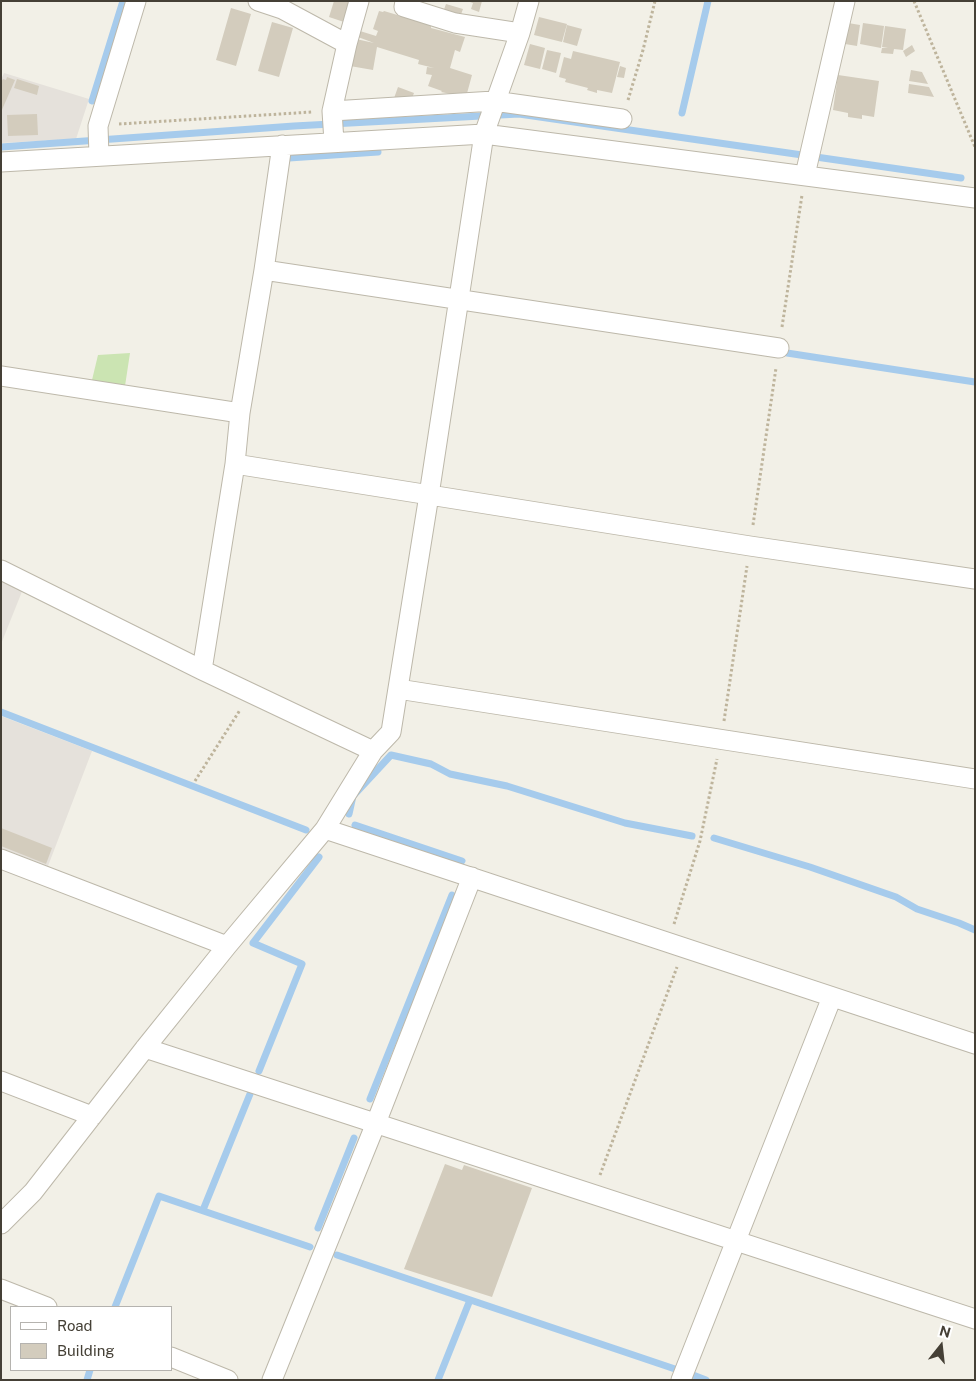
<!DOCTYPE html>
<style>
body{margin:0}
#map{position:relative;width:976px;height:1381px;overflow:hidden;background:#f2f0e7;font-family:"Public Sans",sans-serif}
canvas{display:block}
.frame{position:absolute;inset:0;border:2px solid #454036;pointer-events:none}
.legend{position:absolute;left:10px;top:1306px;width:162px;height:65px;box-sizing:border-box;background:#fff;border:1px solid #b5b3af;margin:0;padding:6px 9px;list-style:none;font-size:15px;color:#454036}
.legend li{display:flex;align-items:center;gap:10px;height:25px}
.legend b{width:25px;border:1px solid #b5b3af}
.north{position:absolute;left:916px;top:1321px;width:50px;height:50px;-webkit-text-stroke:4px #fff;paint-order:stroke;rotate:16deg;font-size:14px;font-weight:700;line-height:20px;text-align:center;color:#454036}
.north::after{content:'';display:block;margin:auto;width:18px;height:22px;background:#454036;clip-path:polygon(50% 0,100% 100%,50% 72%,0 100%)}
</style>
<div id="map">
<canvas width="976" height="1381"></canvas>
<div class="frame"></div>
<ul class="legend">
<li><b style="height:6px;background:#fff"></b>Road</li>
<li><b style="height:14px;background:#d3ccbd"></b>Building</li>
</ul>
<div class="north">N</div>
</div>
<script>
const ctx = document.querySelector('canvas').getContext('2d');
ctx.lineJoin = 'round';
function fill(path, color) {
  ctx.fillStyle = color;
  ctx.fill(path, 'evenodd');
}
function shape(rows) {
  const path = new Path2D();
  for (const r of rows) {
    path.moveTo(r[0], r[1]);
    for (let i = 2; i < r.length; i += 2) path.lineTo(r[i], r[i + 1]);
  }
  return path;
}
function stroke(path, color, width, dash) {
  ctx.strokeStyle = color;
  ctx.lineWidth = width;
  ctx.lineCap = dash ? 'butt' : 'round';
  ctx.setLineDash(dash || []);
  ctx.stroke(path);
}
const industrial = shape([
 [4,73,89,99,76,139,1,143,1,80],
 [1,578,23,589,1,644],
 [1,716,92,751,48,866,1,848]
]);
const green = shape([
 [130,353,125,386,92,380,98,355]
]);
const stream = shape([
 [92,101,123,1],
 [682,113,708,1],
 [1,147,294,126,519,114,961,178],
 [289,158,378,152],
 [787,353,975,382],
 [1,712,306,830],
 [349,814,353,796,391,755,431,764,450,774,507,786,625,823,692,836],
 [355,825,462,861],
 [714,838,810,867,896,897,917,909,959,923,975,930],
 [259,1071,302,964,253,943,319,857],
 [370,1099,452,895],
 [203,1210,250,1094],
 [318,1228,354,1138],
 [337,1255,675,1369],
 [115,1307,159,1196,310,1247],
 [693,1375,706,1380],
 [87,1380,90,1370],
 [438,1380,470,1300]
]);
const building = shape([
 [334,1,350,1,344,22,329,17],
 [467,1,482,1,479,12,471,9,473,3],
 [446,4,463,9,459,20,442,15],
 [231,8,251,14,236,66,216,60],
 [379,11,383,12,384,11,431,25,431,28,465,37,460,52,455,50,450,68,472,75,466,97,441,92,442,91,428,86,432,75,426,74,427,67,434,68,418,64,419,60,377,47,373,70,350,66,356,39,374,43,358,37,360,31,376,36,378,31,373,29],
 [539,17,567,24,562,42,534,35],
 [272,22,293,28,279,77,258,71],
 [848,23,860,25,857,46,845,44],
 [863,23,884,26,881,48,860,44],
 [567,25,582,29,577,46,563,42],
 [885,26,906,29,903,50,894,49,893,54,881,53,882,48,888,48,882,47],
 [530,44,545,48,540,69,524,65],
 [912,45,915,51,906,57,903,51],
 [547,50,561,53,556,73,542,69],
 [573,51,620,62,612,93,597,90,597,93,587,90,588,88,565,82,566,79,559,77,564,57,571,59],
 [620,66,626,68,624,78,617,77],
 [911,70,922,72,928,84,909,81],
 [838,75,879,81,874,117,862,115,862,119,848,117,848,113,833,110],
 [7,77,15,80,1,112,1,82,3,79,6,80],
 [17,79,39,86,37,95,14,88],
 [909,84,929,87,934,97,908,93],
 [398,87,414,93,411,101,393,101],
 [37,114,38,135,8,136,7,115],
 [1,828,52,848,46,864,1,846],
 [445,1164,462,1170,464,1165,532,1188,492,1297,404,1269]
]);
const path = shape([
 [914,1,975,147],
 [628,100,643,50,655,1],
 [119,124,312,112],
 [782,327,802,195],
 [753,525,776,368],
 [724,721,747,566],
 [195,781,240,710],
 [674,924,700,841,717,759],
 [600,1175,677,967]
]);
const minor = shape([
 [258,1,282,9,347,44,332,111,334,142],
 [405,1,404,7,455,23,520,33],
 [347,44,359,1],
 [332,111,494,101,622,119],
 [99,156,98,126,136,1],
 [1,162,484,134,975,198],
 [805,175,845,1],
 [264,270,779,348],
 [1,376,240,413],
 [235,464,750,546,975,579],
 [1,570,202,670,373,751],
 [202,670,235,464,240,413,264,270,282,145],
 [398,689,975,779],
 [325,829,975,1044],
 [1,859,227,946],
 [145,1048,975,1319],
 [1,1081,92,1116],
 [1,1224,33,1192,145,1048,227,946,325,829,373,751,391,732,429,495,484,134,520,33,529,1],
 [1,1289,47,1307],
 [171,1357,228,1380],
 [272,1380,376,1123,472,877],
 [681,1380,832,997]
]);
fill(industrial, '#e5e1db');
fill(green, '#cbe4b2');
stroke(stream, '#a6cbec', 7);
fill(building, '#d3ccbd');
stroke(minor, '#bdb8aa', 21);
stroke(path, '#beb49c', 3, [2.5, 2.5]);
stroke(minor, '#fff', 19);
</script>
